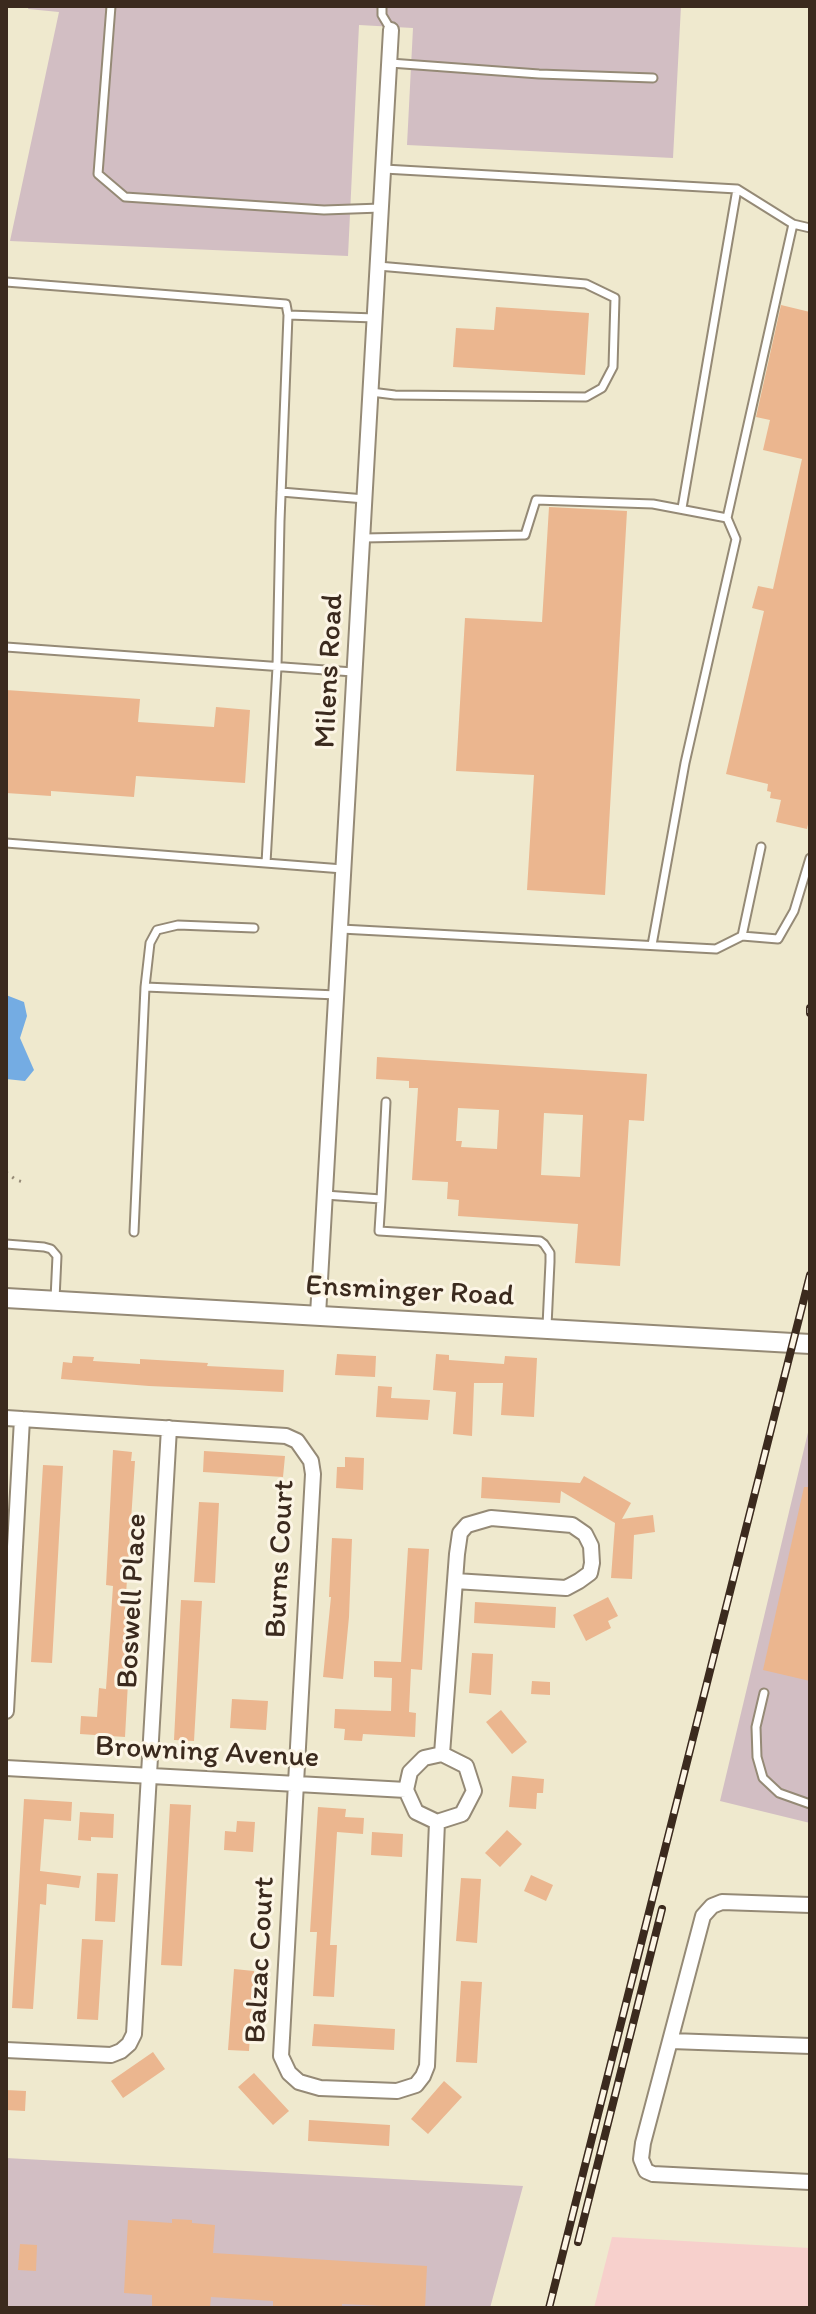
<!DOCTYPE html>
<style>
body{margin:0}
#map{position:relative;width:816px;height:2314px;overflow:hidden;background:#efe9ce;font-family:Itim,sans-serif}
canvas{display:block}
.frame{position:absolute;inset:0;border:8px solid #3b2a1e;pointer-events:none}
</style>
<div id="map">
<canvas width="816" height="2314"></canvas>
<div class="frame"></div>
</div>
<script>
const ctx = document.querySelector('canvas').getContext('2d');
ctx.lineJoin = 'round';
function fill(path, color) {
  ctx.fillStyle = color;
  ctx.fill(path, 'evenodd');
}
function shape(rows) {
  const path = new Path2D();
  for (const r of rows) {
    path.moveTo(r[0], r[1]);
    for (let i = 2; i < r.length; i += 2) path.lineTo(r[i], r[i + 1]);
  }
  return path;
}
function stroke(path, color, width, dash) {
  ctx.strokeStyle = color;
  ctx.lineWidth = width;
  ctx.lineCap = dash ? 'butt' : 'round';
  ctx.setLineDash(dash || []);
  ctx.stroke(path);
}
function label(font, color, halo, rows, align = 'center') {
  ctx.font = font + ' Itim,sans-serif';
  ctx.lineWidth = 6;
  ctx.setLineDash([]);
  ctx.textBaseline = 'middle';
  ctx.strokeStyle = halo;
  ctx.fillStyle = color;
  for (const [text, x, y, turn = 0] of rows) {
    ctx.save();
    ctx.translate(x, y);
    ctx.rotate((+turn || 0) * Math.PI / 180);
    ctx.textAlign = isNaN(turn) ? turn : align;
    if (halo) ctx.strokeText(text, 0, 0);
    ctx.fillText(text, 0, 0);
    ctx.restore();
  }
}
const built = shape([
 [612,2237,810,2248,810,2308,594,2308]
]);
const industrial = shape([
 [29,6,681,6,673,158,407,145,413,28,359,25,348,256,10,241,59,12,28,9],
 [810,1424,810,1823,720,1801],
 [6,2158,523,2186,490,2308,6,2308]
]);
const water = shape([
 [6,995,24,1002,27,1016,20,1038,34,1070,25,1081,6,1079]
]);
const building = shape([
 [781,305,810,312,810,815,807,829,776,822,781,800,770,798,771,792,767,791,768,784,726,774,764,611,752,608,758,586,773,589,802,459,763,450,770,420,756,417],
 [496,307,589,313,585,375,453,367,456,328,494,330],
 [549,507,627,511,605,895,527,890,534,775,456,771,465,618,542,622],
 [6,690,140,699,138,722,214,727,216,707,250,710,245,783,136,776,134,797,51,791,51,796,6,793],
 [377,1057,647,1074,644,1121,629,1120,620,1266,575,1263,578,1224,458,1216,459,1200,447,1199,448,1182,412,1180,418,1088,409,1088,409,1081,376,1079],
 [458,1108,499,1110,497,1149,461,1147,462,1141,456,1141],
 [544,1113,583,1115,580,1177,541,1175],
 [337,1354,376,1356,375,1377,335,1375],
 [436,1354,449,1355,449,1360,504,1364,505,1356,537,1358,534,1417,501,1415,503,1383,474,1383,472,1436,453,1434,456,1392,433,1390],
 [73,1356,94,1357,93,1361,140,1364,140,1359,208,1363,207,1366,284,1370,283,1392,149,1386,61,1379,63,1362,72,1363],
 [378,1386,392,1387,391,1398,430,1400,428,1420,376,1417],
 [113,1450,132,1452,131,1461,135,1461,125,1609,132,1609,125,1737,80,1734,81,1716,97,1717,99,1688,106,1689,113,1586,106,1585],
 [204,1451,285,1456,283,1477,203,1472],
 [345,1457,364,1458,363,1490,336,1488,337,1467,345,1467],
 [43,1465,63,1466,52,1663,31,1662],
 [584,1476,631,1503,622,1519,653,1515,655,1532,634,1535,632,1579,611,1578,615,1523,561,1491,560,1503,481,1498,482,1477,580,1483],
 [804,1487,810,1487,810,1681,763,1670],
 [199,1502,219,1503,215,1583,194,1582],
 [332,1538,352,1539,349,1617,343,1679,323,1677,331,1597,329,1597],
 [408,1548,429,1549,422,1670,411,1669,409,1712,416,1713,415,1737,363,1734,362,1741,344,1740,345,1729,334,1728,335,1709,391,1711,392,1678,374,1677,374,1661,401,1662],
 [608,1597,618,1616,608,1621,611,1628,586,1641,573,1615],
 [181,1600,202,1601,194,1741,174,1740],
 [475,1602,556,1607,555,1628,474,1623],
 [472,1653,493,1654,491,1695,469,1693],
 [532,1681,550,1682,550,1695,531,1694],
 [232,1699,268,1701,266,1730,230,1728],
 [501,1710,527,1742,512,1754,486,1722],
 [512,1776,544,1779,543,1793,537,1793,536,1809,509,1807],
 [24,1799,72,1802,71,1821,44,1819,40,1871,81,1876,79,1888,47,1884,46,1905,40,1904,33,2009,12,2008],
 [170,1804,191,1805,182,1966,161,1965],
 [318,1807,346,1809,345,1817,364,1818,363,1834,337,1832,330,1945,337,1945,334,1997,313,1996,317,1932,310,1932],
 [80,1812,114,1814,113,1838,91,1837,91,1841,78,1840],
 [237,1821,255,1822,253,1852,224,1850,225,1831,236,1832],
 [507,1830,522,1844,500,1867,485,1853],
 [372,1832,403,1834,402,1857,371,1855],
 [97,1873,118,1874,115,1922,95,1921],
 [531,1875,553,1885,546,1901,524,1891],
 [461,1878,481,1879,477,1943,456,1941],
 [82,1939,103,1940,98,2020,77,2019],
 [234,1969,254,1971,249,2051,228,2050],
 [461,1981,482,1982,477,2063,456,2062],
 [314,2024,395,2029,394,2050,312,2046],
 [153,2052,165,2069,123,2098,111,2081],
 [254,2073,289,2111,273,2125,238,2087],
 [444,2081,462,2097,428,2134,411,2119],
 [6,2090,26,2091,25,2111,6,2110],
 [309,2120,390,2125,389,2146,308,2141],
 [172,2219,192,2220,192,2223,215,2225,213,2253,427,2266,425,2308,342,2304,342,2308,273,2308,273,2301,211,2297,210,2308,152,2308,152,2295,124,2293,128,2220,172,2223],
 [20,2244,37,2245,36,2271,18,2270]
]);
const path = shape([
 [6,1172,16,1180,23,1182]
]);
const service = shape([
 [111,6,98,174,125,197,324,210,381,208],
 [382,6,382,15,391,30],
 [390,63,539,74,653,78],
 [384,169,737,189,793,224,810,228],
 [6,282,286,304,288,315,280,521,277,667,266,863],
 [288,315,375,318],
 [371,392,395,395,586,397,602,388,613,367,615,298,586,284,378,266],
 [281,492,365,499],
 [682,508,737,189],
 [727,518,793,224],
 [363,538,525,535,536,500,653,504,727,518,736,539,685,763,652,945],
 [6,647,353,672],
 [6,843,343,869],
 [341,929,716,949,742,936,778,939,794,911,810,858],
 [742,936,761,847],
 [145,987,150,943,157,930,178,925,254,928],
 [325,1195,381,1199,379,1231,540,1241,544,1244,550,1253,550,1262,547,1326],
 [381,1199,386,1102],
 [134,1232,145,987,337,995],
 [6,1244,44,1247,51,1249,57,1256,55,1299],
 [764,1693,756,1727,757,1757,763,1778,779,1793,810,1804]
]);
const minor = shape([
 [318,1315,391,30],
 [6,1418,286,1436,297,1441,311,1461,313,1474,281,2056,289,2073,299,2082,320,2088,397,2091,416,2085,423,2076,427,2066,437,1822],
 [6,1711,22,1419],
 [442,1754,457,1554,460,1533,467,1525,491,1518,572,1525,585,1534,591,1546,592,1563,590,1573,579,1581,566,1588,455,1581],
 [442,1754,466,1766,474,1791,462,1814,437,1822,416,1812,406,1790,410,1772,424,1758,442,1754],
 [6,1768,406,1790],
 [810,1905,722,1902,712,1906,703,1916,643,2143,641,2159,646,2171,653,2174,810,2182],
 [671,2041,810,2046],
 [6,2050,111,2055,121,2051,129,2044,134,2034,169,1428]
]);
const tertiary = shape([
 [6,1298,810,1344]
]);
const rail = shape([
 [810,1008,810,1013],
 [578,2242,662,1909],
 [549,2308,810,1275]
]);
const streetNames = [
 ["Milens Road",330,671,-87],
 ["Ensminger Road",410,1292,3],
 ["Burns Court",281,1559,-87],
 ["Boswell Place",133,1601,-87],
 ["Browning Avenue",207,1753,3],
 ["Balzac Court",261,1960,-87]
];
fill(built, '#f7d0cc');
fill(industrial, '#d2bec3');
fill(water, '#74ace3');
fill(building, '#ebb68f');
stroke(service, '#958a76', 11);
stroke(minor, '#958a76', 18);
stroke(tertiary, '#958a76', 22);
stroke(path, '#958a76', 3, [2, 6]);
stroke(service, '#fff', 7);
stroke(minor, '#fff', 14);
stroke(tertiary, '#fff', 18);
stroke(rail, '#3b2a1e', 8);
stroke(rail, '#fcf5e5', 5, [15]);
label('30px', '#3b2a1e', '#fcf5e5', streetNames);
</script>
